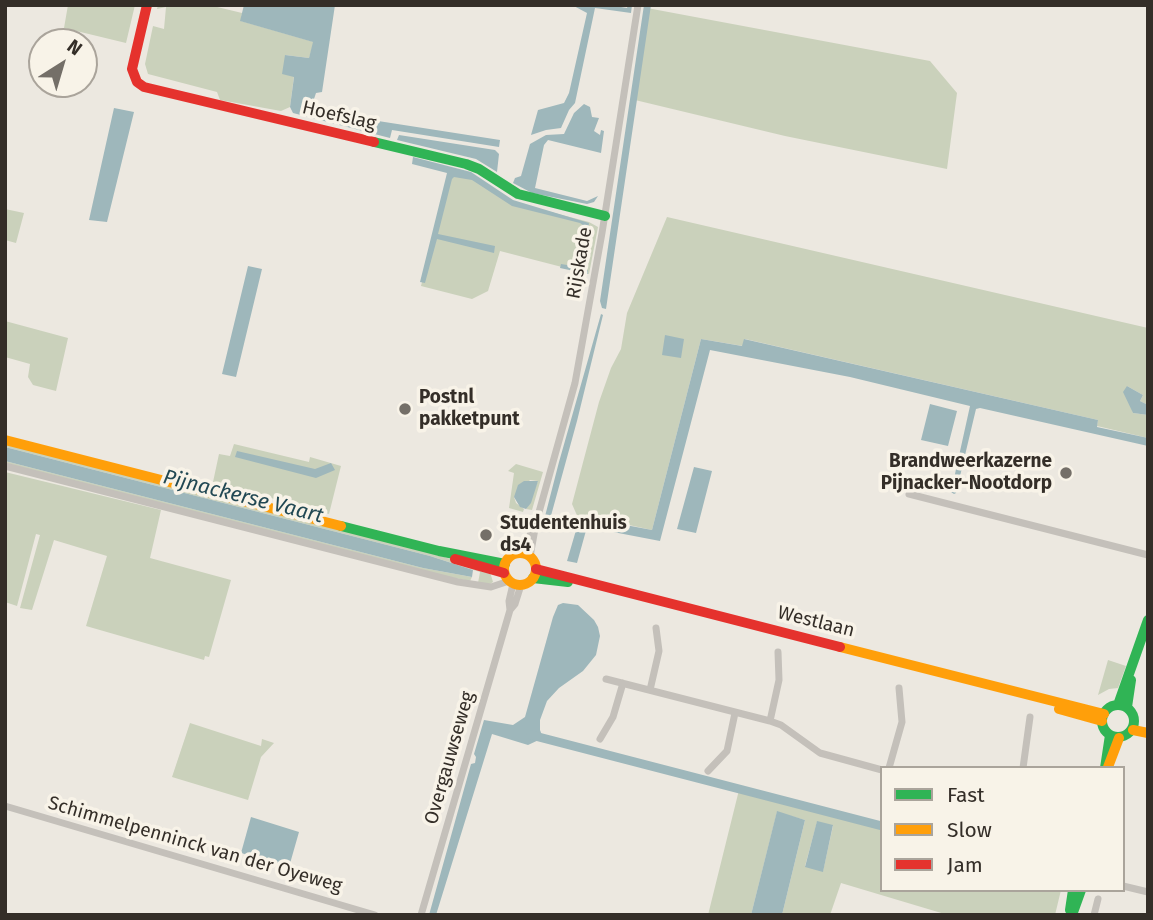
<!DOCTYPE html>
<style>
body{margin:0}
#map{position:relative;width:1153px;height:920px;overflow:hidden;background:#ece8e0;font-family:"Fira Sans",sans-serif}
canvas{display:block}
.frame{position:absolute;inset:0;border:7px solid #342e28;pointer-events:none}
.legend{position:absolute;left:880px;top:766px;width:245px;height:126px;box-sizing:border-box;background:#f8f3e8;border:2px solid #aaa49b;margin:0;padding:9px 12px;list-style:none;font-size:21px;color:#342e28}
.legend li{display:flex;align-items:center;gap:14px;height:35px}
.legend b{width:35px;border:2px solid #aaa49b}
.north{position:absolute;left:28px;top:28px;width:70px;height:70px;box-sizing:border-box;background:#f8f3e8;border:2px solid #aaa49b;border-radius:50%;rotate:37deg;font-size:19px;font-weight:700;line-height:28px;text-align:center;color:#342e28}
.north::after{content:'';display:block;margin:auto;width:24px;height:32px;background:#746f68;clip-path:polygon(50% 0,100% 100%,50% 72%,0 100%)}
</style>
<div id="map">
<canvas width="1153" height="920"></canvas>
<div class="frame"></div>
<ul class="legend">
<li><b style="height:9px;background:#30b455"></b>Fast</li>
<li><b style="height:9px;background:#ff9f0a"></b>Slow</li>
<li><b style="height:9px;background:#e5322d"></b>Jam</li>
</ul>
<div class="north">N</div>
</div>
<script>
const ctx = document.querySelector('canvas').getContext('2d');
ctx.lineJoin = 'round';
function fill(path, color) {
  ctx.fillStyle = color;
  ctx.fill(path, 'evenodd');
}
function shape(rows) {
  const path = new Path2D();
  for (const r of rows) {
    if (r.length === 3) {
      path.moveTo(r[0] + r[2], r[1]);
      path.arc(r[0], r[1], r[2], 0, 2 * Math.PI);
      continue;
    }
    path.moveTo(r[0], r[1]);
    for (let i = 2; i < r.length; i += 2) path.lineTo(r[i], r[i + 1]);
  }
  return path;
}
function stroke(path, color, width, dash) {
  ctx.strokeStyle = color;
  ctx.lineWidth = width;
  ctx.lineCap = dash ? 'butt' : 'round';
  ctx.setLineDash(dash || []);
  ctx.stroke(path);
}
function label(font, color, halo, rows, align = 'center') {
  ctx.font = font + ' "Fira Sans",sans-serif';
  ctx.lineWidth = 7;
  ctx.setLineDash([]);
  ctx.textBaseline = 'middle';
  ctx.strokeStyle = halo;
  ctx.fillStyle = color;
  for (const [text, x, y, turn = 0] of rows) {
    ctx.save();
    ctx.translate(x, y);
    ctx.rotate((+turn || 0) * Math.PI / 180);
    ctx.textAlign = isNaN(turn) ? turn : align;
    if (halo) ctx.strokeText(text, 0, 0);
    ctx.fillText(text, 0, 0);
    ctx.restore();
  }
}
const green = shape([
 [68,5,135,5,126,43,64,28],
 [158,5,209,5,242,13,241,21,314,42,309,58,285,55,294,76,290,107,281,111,220,100,217,92,148,74,145,64,153,26,164,29,166,7,157,9],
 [647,8,930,61,957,93,947,169,785,136,635,100],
 [450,171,473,175,513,202,589,222,598,227,589,274,500,251,488,291,472,299,421,286],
 [5,209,24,213,16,243,5,240],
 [667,217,1148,328,1148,405,1140,401,1143,395,1127,386,1133,413,1148,415,1148,438,1097,426,1098,420,745,339,743,346,701,339,652,530,592,517,583,517,579,520,572,504,599,402,611,368,621,349,627,313],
 [5,321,68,338,56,391,33,385,28,377,30,364,5,357],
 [5,444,435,554,490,572,493,582,490,584,478,583,480,572,430,556,5,447],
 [234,444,309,462,310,457,341,466,329,514,213,482,219,454,230,456],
 [5,461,423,568,472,577,470,581,434,574,5,463],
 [516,464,543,472,532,510,526,509,538,481,530,480,514,497,516,503,524,509,523,512,509,508,514,473,508,471],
 [5,472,161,510,150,558,231,580,209,657,205,656,204,660,86,626,107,556,54,540,32,610,20,608,40,535,36,534,17,606,5,602],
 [1108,660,1126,666,1118,688,1109,689,1098,695],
 [190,723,261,746,262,739,274,743,261,757,248,800,172,777],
 [739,790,882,828,882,890,1061,890,1055,915,948,915,841,883,830,915,782,915,805,820,777,812,751,915,708,915],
 [817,822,833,826,823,871,805,866]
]);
const water = shape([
 [244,5,335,5,322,92,316,93,312,105,314,111,500,140,499,147,392,130,390,138,293,113,290,107,294,77,282,74,285,55,309,58,313,42,240,21],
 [572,5,609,5,627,8,628,5,632,5,631,13,595,8,575,103,569,110,561,128,546,130,531,135,538,110,564,103,569,93,587,13],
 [644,5,651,5,606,309,602,308,600,301],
 [584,104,590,107,592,117,599,118,594,131,600,135,601,130,604,131,601,153,548,140,544,145,535,188,587,201,598,196,594,202,587,204,532,193,513,183,515,178,521,176,530,144,546,135,564,134,574,113],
 [114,108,134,112,107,222,89,220],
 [399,135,495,150,499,154,497,172,476,159,397,140],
 [413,157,471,172,513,200,589,223,582,266,588,271,588,274,560,268,561,264,573,266,576,262,583,225,580,223,512,206,472,180,454,177,452,179,438,234,495,246,494,253,437,239,425,283,420,282,447,173,412,164],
 [248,266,262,269,236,377,222,374],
 [601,314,603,315,577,421,549,523,545,526,543,524,559,462],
 [665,335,684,339,681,358,662,355],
 [701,339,742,346,744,339,1098,420,1097,427,1148,438,1148,446,980,408,976,409,956,493,954,494,951,492,970,406,850,377,710,350,660,541,587,527,577,563,567,561,579,520,583,517,652,530],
 [1127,386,1143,395,1140,401,1148,405,1148,415,1133,413,1123,392],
 [930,404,957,411,948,446,921,440],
 [5,447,430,556,473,570,472,577,423,568,5,461],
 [237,451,315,469,331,463,335,470,316,478,235,457],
 [694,467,712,471,696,533,677,529],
 [524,481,538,481,531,503,526,509,520,507,514,497,518,485],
 [563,603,578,605,594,620,598,627,600,636,596,655,583,671,559,688,547,701,540,720,540,730,543,738,528,745,492,734,436,915,429,915,471,764,475,763,476,757,474,754,484,720,513,725,525,717,553,617,558,605],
 [777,811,805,820,782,915,751,915],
 [251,817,299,832,289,867,241,853],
 [817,821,833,825,823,872,805,867]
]);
const canal = shape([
 [531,735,882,826]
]);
const street = shape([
 [5,466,458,582,491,587,509,581],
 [909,494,1148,555],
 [521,553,534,527],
 [530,557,536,523,575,383,602,233,638,5],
 [510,610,509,601,513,584],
 [606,679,770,721,781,725,820,753,882,770],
 [650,690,659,651,656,628],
 [770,721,779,680,778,652],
 [600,739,613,717,623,683],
 [889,768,902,722,899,688],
 [1023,768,1030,717],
 [708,771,727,751,735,713],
 [5,806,375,915],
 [1123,886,1148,892],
 [421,915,510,610,515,604,521,585],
 [1094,915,1098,899]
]);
const fast = shape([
 [374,142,466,164,479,169,518,194,605,216],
 [341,526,439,551,505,564],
 [533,578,568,582],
 [1118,721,16],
 [1118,705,1148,620],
 [1127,707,1131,680],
 [1105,768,1110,735],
 [1070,910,1073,890],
 [1072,915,1081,890]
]);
const slow = shape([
 [5,440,341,526],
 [520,569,16],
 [840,647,1104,714],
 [1059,709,1102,721],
 [1133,730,1148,733],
 [1108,767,1119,738]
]);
const jam = shape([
 [147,5,132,69,137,82,144,87,374,142],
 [455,559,504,573],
 [536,569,840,647]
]);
const markers = [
 [405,409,7,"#746f68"],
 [1066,473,7,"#746f68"],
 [486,535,7,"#746f68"]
];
const streetNames = [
 ["Hoefslag",339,116,13],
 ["Rijskade",580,263,-80],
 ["Westlaan",816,622,14],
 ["Overgauwseweg",450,758,-74],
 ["Schimmelpenninck van der Oyeweg",195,845,16]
];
const poiNames = [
 ["Postnl",419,398],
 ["pakketpunt",419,420],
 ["Brandweerkazerne",1052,462,"right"],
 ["Pijnacker-Nootdorp",1052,484,"right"],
 ["Studentenhuis",500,524],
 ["ds4",500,546]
];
const waterNames = [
 ["Pijnackerse Vaart",243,497,14]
];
fill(green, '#cad1bb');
fill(water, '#9eb7bb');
stroke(canal, '#9eb7bb', 9);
stroke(street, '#c4c0ba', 7);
stroke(fast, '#30b455', 10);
stroke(slow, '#ff9f0a', 10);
stroke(jam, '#e5322d', 10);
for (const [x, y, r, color] of markers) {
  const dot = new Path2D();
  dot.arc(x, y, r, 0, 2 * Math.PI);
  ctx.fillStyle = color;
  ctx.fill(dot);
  stroke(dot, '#f8f3e8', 2.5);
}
label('19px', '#342e28', '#f8f3e8', streetNames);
label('bold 19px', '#342e28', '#f8f3e8', poiNames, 'left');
label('italic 21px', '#214853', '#f8f3e8', waterNames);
</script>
